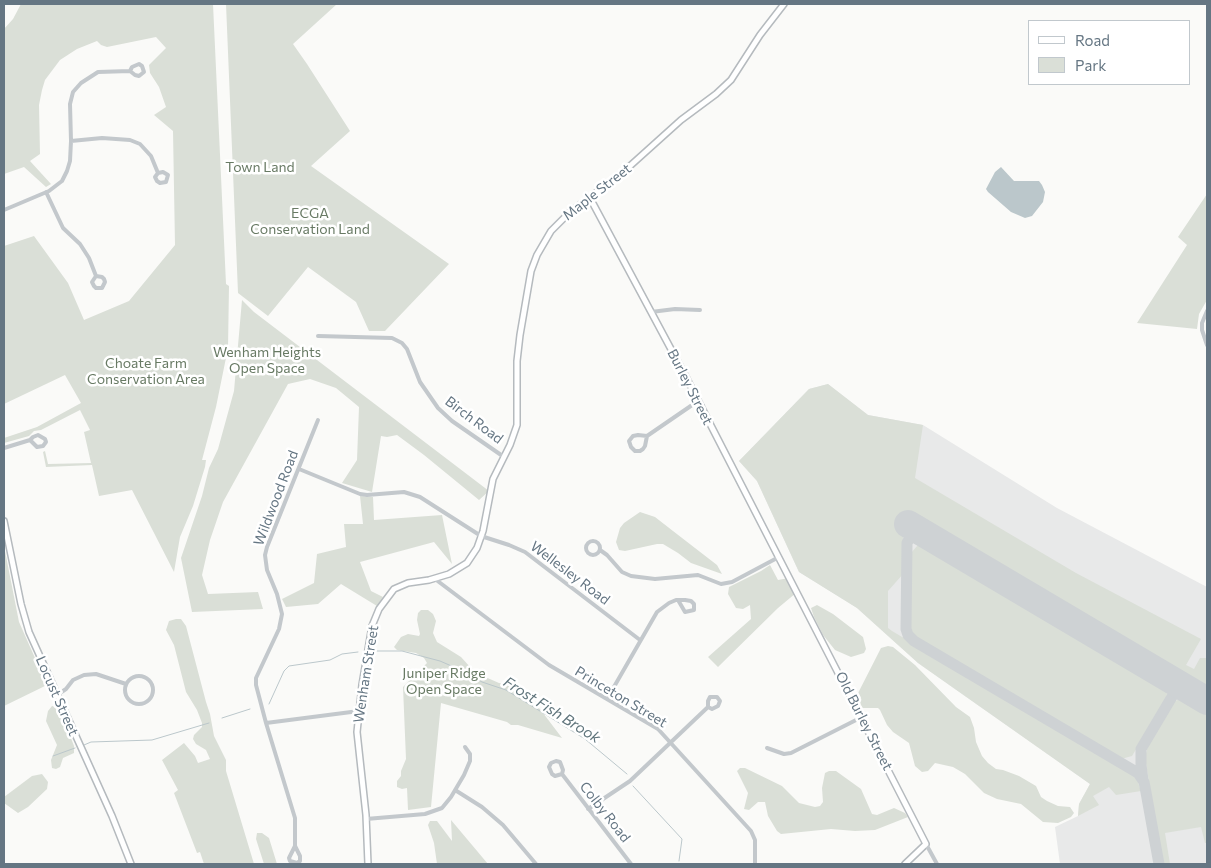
<!DOCTYPE html>
<style>
body{margin:0}
#map{position:relative;width:1211px;height:868px;overflow:hidden;background:#fafaf8;font-family:Commissioner,sans-serif}
canvas{display:block}
.frame{position:absolute;inset:0;border:5px solid #657683;pointer-events:none}
.legend{position:absolute;left:1028px;top:20px;width:162px;height:65px;box-sizing:border-box;background:#fff;border:1px solid #c1c8cd;margin:0;padding:6px 9px;list-style:none;font-size:15px;color:#657683}
.legend li{display:flex;align-items:center;gap:10px;height:25px}
.legend b{width:25px;border:1px solid #c1c8cd}
</style>
<div id="map">
<canvas width="1211" height="868"></canvas>
<div class="frame"></div>
<ul class="legend">
<li><b style="height:6px;background:#fff"></b>Road</li>
<li><b style="height:14px;background:#dadfd7"></b>Park</li>
</ul>
</div>
<script>
const ctx = document.querySelector('canvas').getContext('2d');
ctx.lineJoin = 'round';
function fill(path, color) {
  ctx.fillStyle = color;
  ctx.fill(path, 'evenodd');
}
function shape(rows) {
  const path = new Path2D();
  for (const r of rows) {
    if (r.length === 3) {
      path.moveTo(r[0] + r[2], r[1]);
      path.arc(r[0], r[1], r[2], 0, 2 * Math.PI);
      continue;
    }
    path.moveTo(r[0], r[1]);
    for (let i = 2; i < r.length; i += 2) path.lineTo(r[i], r[i + 1]);
  }
  return path;
}
function stroke(path, color, width, dash) {
  ctx.strokeStyle = color;
  ctx.lineWidth = width;
  ctx.lineCap = dash ? 'butt' : 'round';
  ctx.setLineDash(dash || []);
  ctx.stroke(path);
}
function label(font, color, halo, rows, align = 'center') {
  ctx.font = font + ' Commissioner,sans-serif';
  ctx.lineWidth = 5;
  ctx.setLineDash([]);
  ctx.textBaseline = 'middle';
  ctx.strokeStyle = halo;
  ctx.fillStyle = color;
  for (const [text, x, y, turn = 0] of rows) {
    ctx.save();
    ctx.translate(x, y);
    ctx.rotate((+turn || 0) * Math.PI / 180);
    ctx.textAlign = isNaN(turn) ? turn : align;
    if (halo) ctx.strokeText(text, 0, 0);
    ctx.fillText(text, 0, 0);
    ctx.restore();
  }
}
const built = shape([
 [828,384,868,415,923,425,1057,508,1207,587,1207,864,1060,864,1055,827,1078,816,1079,804,1090,784,918,663,857,608,799,572,757,481,739,461,809,389]
]);
const green = shape([
 [21,4,213,4,226,284,229,286,228,348,216,407,202,460,206,460,205,467,193,506,180,537,174,572,132,490,99,496,92,465,46,467,43,452,45,451,48,464,91,463,84,432,90,430,80,410,41,430,34,431,29,436,4,443,4,438,37,427,81,403,65,375,4,404,4,246,34,236,68,283,84,320,129,301,175,245,173,131,154,115,166,107,159,87,150,73,149,65,166,48,156,37,107,47,101,45,97,41,77,49,60,60,45,80,42,90,39,105,40,154,30,161,51,184,46,187,24,167,4,174,4,29,13,19],
 [226,4,337,4,293,44,307,64,350,131,311,166,449,264,385,331,369,331,356,302,308,267,268,316,238,293],
 [1207,194,1207,300,1199,314,1197,329,1137,323,1187,245,1178,237],
 [242,300,254,312,489,491,479,500,424,455,397,435,387,437,381,436,372,492,342,483,357,460,359,407,336,388,310,379,288,384,223,502,210,540,202,575,208,594,258,592,263,609,192,612,181,558,202,496,209,468,218,449,234,391],
 [828,384,868,415,923,425,915,478,1076,573,1201,639,1186,665,1194,669,1200,658,1207,658,1207,691,912,516,903,533,903,574,888,591,888,628,892,631,1136,776,1141,791,1116,795,1109,787,1093,796,1099,805,1078,816,1079,804,1090,784,918,663,857,608,799,572,757,481,739,461,809,389],
 [360,496,373,497,374,520,442,515,452,564,434,542,360,562,371,591,383,597,377,606,341,584,318,604,286,607,282,599,314,583,317,554,346,547,344,524,363,524],
 [640,512,655,517,673,531,717,565,722,574,691,563,678,553,663,544,657,544,625,551,619,550,616,542,620,528,624,523],
 [918,545,925,545,1165,687,1167,694,1166,699,1132,756,1121,759,913,636,911,630,911,553],
 [4,546,19,622,47,685,4,706],
 [770,565,778,580,789,578,796,593,778,608,718,667,708,657,751,619,750,605,743,609,736,608,728,594,729,587,761,571],
 [817,605,833,614,863,637,866,649,864,653,851,657,835,650,823,635,814,617,811,608],
 [421,610,428,610,433,614,436,621,433,633,437,642,461,657,471,668,483,676,499,683,508,684,512,686,527,702,540,709,562,738,518,725,511,725,507,722,441,703,431,807,408,810,407,788,402,789,397,787,397,781,401,776,401,771,406,759,403,687,427,663,424,658,416,653,397,650,394,647,401,637,408,634,419,636,420,634,417,620,418,613],
 [176,619,181,619,186,626,206,702,210,714,214,736,226,760,226,771,254,864,204,864,200,852,197,853,174,793,178,790,162,760,184,743,195,756,198,763,210,759,206,750,196,744,193,739,194,735,202,727,202,723,197,710,186,692,174,645,166,630,169,621],
 [888,646,893,647,915,665,956,707,970,717,974,728,976,742,982,756,988,763,996,769,1003,770,1019,776,1036,786,1041,797,1047,801,1058,806,1070,807,1074,813,1071,817,1058,823,1043,822,1021,804,997,799,984,793,965,774,953,767,935,763,928,771,922,772,915,766,909,743,893,732,887,725,880,710,878,708,858,708,854,701,881,648],
 [1179,699,1184,699,1207,712,1207,843,1205,843,1201,827,1165,833,1170,864,1162,864,1145,757,1148,746,1174,702],
 [52,706,56,707,60,710,74,746,74,753,63,758,60,767,56,769,52,768,51,760,57,745,46,721,48,711],
 [740,768,745,768,782,786,799,803,815,807,820,806,823,802,822,788,825,773,829,771,836,771,861,789,872,814,877,815,894,808,905,813,908,817,875,830,855,831,831,829,781,834,777,831,768,816,765,802,758,802,749,810,744,809,748,793,737,771],
 [42,774,48,782,47,789,28,807,18,813,4,803,4,797,32,776],
 [451,820,488,864,437,864,434,843,428,825,430,821,437,821,452,841],
 [257,833,262,833,269,838,277,864,264,864,256,839]
]);
const water = shape([
 [1001,167,1014,181,1039,181,1042,185,1045,192,1043,202,1032,216,1025,218,1011,212,988,192,986,189,995,172]
]);
const stream = shape([
 [375,651,402,651,440,661,463,671,482,682,506,690,585,739,627,774],
 [269,704,284,671,289,666,330,660,342,654,358,652],
 [222,718,250,709],
 [84,745,91,742,152,740,209,723],
 [53,756,75,748],
 [633,786,682,839,679,861]
]);
const taxiway = shape([
 [923,533,911,535,907,543,906,629,908,635,914,641,1138,773,1144,782,1145,787,1159,864],
 [1143,780,1141,765,1141,749,1179,685]
]);
const runway = shape([
 [908,524,1207,701]
]);
const minor = shape([
 [71,141,102,138,130,140,140,144,151,156,158,173,155,177,157,181,160,183,166,182,168,175,163,172,158,173],
 [46,192,63,228,80,244,89,258,96,276,92,282,94,286,96,288,102,288,105,282,104,279,102,277,96,276],
 [4,210,49,191,62,181,67,171,70,161,71,141,70,104,73,92,81,83,98,72,130,71,135,75,139,76,144,72,142,66,139,64,132,67,130,71],
 [1207,311,1202,323,1202,330,1207,345],
 [651,312,675,309,700,310],
 [318,336,392,338,402,343,407,349,420,382,438,408,452,421,504,457],
 [318,420,267,547,265,555,267,570,277,594,282,614,279,629,256,678,256,685,266,723,359,711],
 [647,436,638,435,633,436,629,441,631,447,635,451,640,451,643,449,645,446,647,436,698,401],
 [4,448,30,440,33,437,38,435,45,439,46,442,43,446,37,447,30,440],
 [299,469,360,494,367,495,404,492,420,497,481,536,509,545,525,552,640,640],
 [593,548,7],
 [600,550,607,555,622,572,631,576,655,579,698,575,721,584,732,582,779,557],
 [435,579,549,665,658,729,751,831,755,840,755,864],
 [139,690,14],
 [57,695,66,689,73,680,84,675,96,674,126,684],
 [607,699,657,612,669,603,676,600,685,600,691,601,694,604,694,610,685,612,678,600],
 [266,723,295,818,295,846,289,858,290,861,297,863,300,861,300,856,295,846],
 [767,748,784,754,791,753,862,717],
 [562,774,555,776,552,774,549,767,551,763,556,761,560,762,563,770,562,774,631,864],
 [455,790,482,807,503,825,536,864],
 [588,809,630,781,708,707,708,701,710,697,717,697,720,701,718,706,712,709,708,707],
 [366,819,425,814,442,808,451,797,464,775,470,761,470,754,465,747],
 [926,844,937,864]
]);
const major = shape([
 [590,198,687,379,926,844,905,864],
 [4,521,21,604,29,632,112,816,131,864],
 [368,864,366,815,357,732,362,685,372,626,379,609,394,589,408,583,429,580,449,574,467,563,477,548,483,531,493,479,510,445,517,425,517,361,520,335,531,271,537,255,551,231,569,213,621,174,681,120,716,94,731,80,760,35,784,4]
]);
const parkNames = [
 ["Town Land",260,167],
 ["ECGA",310,213],
 ["Conservation Land",310,229],
 ["Wenham Heights",267,352],
 ["Open Space",267,368],
 ["Choate Farm",146,363],
 ["Conservation Area",146,379],
 ["Juniper Ridge",444,673],
 ["Open Space",444,689]
];
const streetNames = [
 ["Maple Street",597,192,-38],
 ["Burley Street",690,387,63],
 ["Birch Road",474,420,37],
 ["Wildwood Road",276,498,-69],
 ["Wellesley Road",570,573,37],
 ["Wenham Street",366,674,-81],
 ["Locust Street",57,696,66],
 ["Princeton Street",621,697,31],
 ["Old Burley Street",864,721,63],
 ["Colby Road",605,812,52]
];
const waterNames = [
 ["Frost Fish Brook",552,710,32]
];
fill(built, '#e8e9e9');
fill(green, '#dadfd7');
fill(water, '#bbc7cb');
stroke(stream, '#bbc7cb', 1);
stroke(taxiway, '#ced2d4', 11);
stroke(runway, '#ced2d4', 28);
stroke(major, '#b5babe', 8);
stroke(minor, '#c3c8cc', 4);
stroke(major, '#fff', 5);
label('14px', '#687a64', '#fff', parkNames);
label('14px', '#657683', '#fff', streetNames);
label('italic 15px', '#60757c', '#fff', waterNames);
</script>
